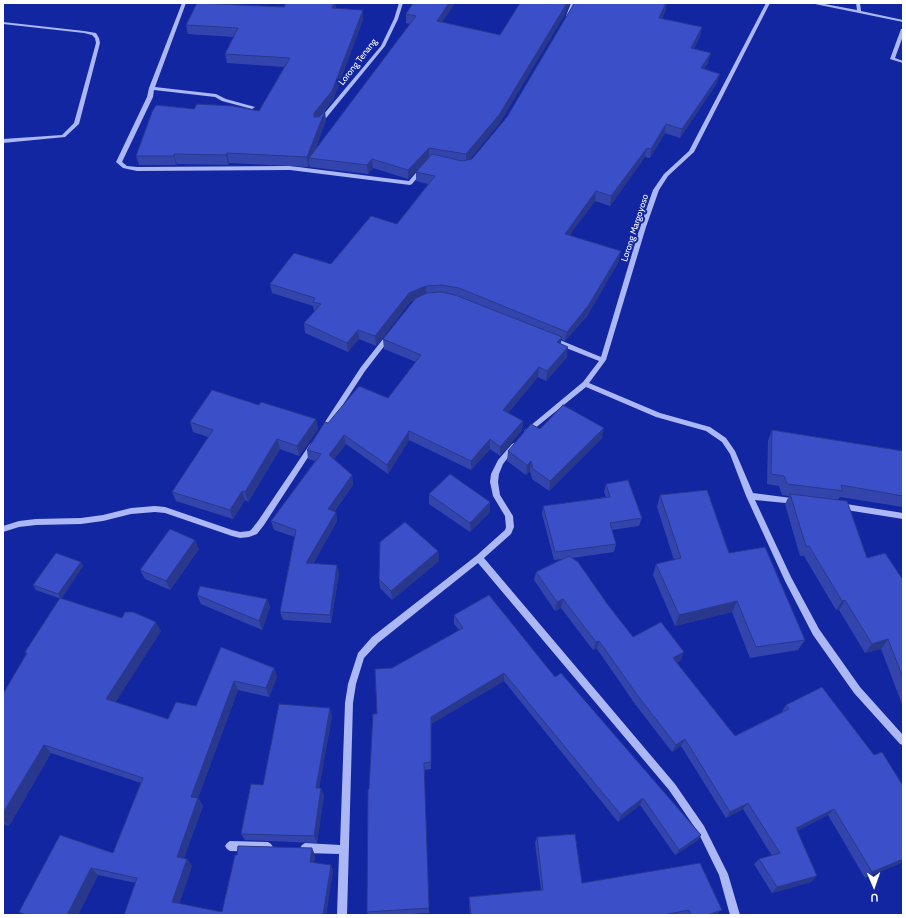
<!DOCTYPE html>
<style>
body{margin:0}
#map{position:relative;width:906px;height:918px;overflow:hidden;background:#1226a2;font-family:Cabin,sans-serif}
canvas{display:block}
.frame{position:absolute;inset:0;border:4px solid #fff;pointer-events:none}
.north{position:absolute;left:854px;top:866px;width:40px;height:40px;-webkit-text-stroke:3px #1226a2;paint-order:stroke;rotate:178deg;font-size:11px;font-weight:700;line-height:16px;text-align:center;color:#fff}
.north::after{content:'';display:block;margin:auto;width:14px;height:18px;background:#fff;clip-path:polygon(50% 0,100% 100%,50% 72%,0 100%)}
</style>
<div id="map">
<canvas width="906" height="918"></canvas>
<div class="frame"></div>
<div class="north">U</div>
</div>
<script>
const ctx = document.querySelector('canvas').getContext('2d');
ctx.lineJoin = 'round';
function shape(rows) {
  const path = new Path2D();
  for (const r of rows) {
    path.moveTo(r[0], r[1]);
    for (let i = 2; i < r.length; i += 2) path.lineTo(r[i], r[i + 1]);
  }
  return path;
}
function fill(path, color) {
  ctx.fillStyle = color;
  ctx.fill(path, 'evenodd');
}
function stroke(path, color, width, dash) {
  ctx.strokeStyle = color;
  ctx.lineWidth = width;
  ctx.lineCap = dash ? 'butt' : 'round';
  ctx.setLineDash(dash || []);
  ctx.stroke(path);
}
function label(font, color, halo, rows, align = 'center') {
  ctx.font = font + ' Cabin,sans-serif';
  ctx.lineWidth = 4;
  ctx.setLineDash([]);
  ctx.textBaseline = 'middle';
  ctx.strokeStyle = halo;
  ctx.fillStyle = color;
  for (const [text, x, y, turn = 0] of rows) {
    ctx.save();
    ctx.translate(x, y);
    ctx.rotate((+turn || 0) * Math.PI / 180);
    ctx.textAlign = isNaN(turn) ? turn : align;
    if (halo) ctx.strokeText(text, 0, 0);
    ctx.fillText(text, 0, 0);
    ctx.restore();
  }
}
const minor = shape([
 [182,3,186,3,155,87,216,94,226,99,255,107,252,109,222,101,215,97,154,90,153,97,122,162,127,166,137,167,290,166,409,181,420,168,424,168,424,170,412,184,410,185,290,170,137,171,123,168,116,162,147,97,149,88,182,3],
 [399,3,403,3,398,19,385,46,322,123,318,123,318,121,381,46,394,19,399,3],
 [571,3,575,3,570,16,566,17,566,16,571,3],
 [766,3,770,3,694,152,668,176,659,190,646,227,606,360,589,383,660,413,710,427,726,438,735,451,753,493,799,499,800,501,799,503,796,504,755,500,791,577,819,629,860,687,903,735,903,745,900,744,854,693,813,635,785,581,746,496,730,454,722,442,706,431,656,417,586,387,529,433,527,434,524,431,583,382,599,361,551,342,550,340,551,338,555,338,601,357,640,227,653,190,664,174,689,151,766,3],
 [810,3,819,3,857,10,856,3,860,3,861,11,903,20,903,22,810,3],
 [3,22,84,31,96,33,99,38,100,43,79,124,65,137,3,143,3,139,62,135,74,123,96,43,95,38,92,35,84,33,3,24,3,22],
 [901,29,903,29,903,36,895,58,903,61,903,63,890,59,901,29],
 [387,334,389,334,392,336,365,371,325,432,321,432,320,430,321,428,361,367,387,334],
 [312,443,314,444,315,446,314,448,264,525,257,534,249,537,240,538,232,536,165,513,155,512,131,514,103,521,81,524,36,525,19,527,3,532,3,526,19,521,36,519,81,518,103,515,131,508,155,506,165,507,232,530,240,532,249,531,251,530,258,521,310,444,312,443],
 [514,443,516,444,517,446,503,464,499,474,498,482,500,495,513,516,514,527,511,534,484,558,675,784,704,826,728,874,740,915,730,915,719,875,698,832,669,790,478,563,378,643,364,658,356,684,353,703,347,915,337,915,339,854,305,853,302,851,300,848,302,845,305,843,340,845,345,703,348,684,358,653,372,637,476,556,505,530,506,527,505,516,493,496,490,482,491,474,498,460,512,444,514,443],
 [840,503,903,513,903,519,840,509,837,508,836,506,837,504,840,503],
 [230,841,268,842,271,844,273,847,271,850,268,852,230,851,227,849,225,846,227,843,230,841]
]);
const wall = shape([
 [335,3,336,8,363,20,333,100,321,115,326,120,315,150,410,24,406,23,406,14,413,3,455,3,442,22,500,35,565,14,499,124,469,160,472,159,666,9,662,19,702,27,700,36,694,49,708,63,704,69,717,83,680,138,665,133,650,158,645,157,610,206,595,201,569,235,619,261,587,316,565,341,561,339,561,344,567,357,546,381,538,377,508,413,523,421,522,430,500,456,490,449,471,470,409,440,388,474,346,444,334,459,352,475,353,485,334,512,336,512,337,521,313,564,339,573,331,623,283,620,280,612,295,537,274,530,271,521,315,461,308,459,307,450,328,423,388,398,416,362,384,349,383,339,414,300,410,302,376,346,359,339,348,352,305,333,304,323,315,311,314,311,313,306,272,293,270,284,331,264,397,224,428,184,416,181,416,172,429,158,408,179,373,168,368,174,310,167,309,164,308,167,229,163,228,165,177,164,176,165,139,165,136,156,194,109,259,111,284,67,227,63,225,54,234,37,188,34,186,25,284,7],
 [259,405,316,419,318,429,299,456,280,449,248,502,245,500,233,519,176,501,172,492,208,437,193,432,190,422],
 [540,429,602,438,549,491,532,479,530,471,526,475,507,461,508,451],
 [772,430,903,451,903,507,840,497,838,500,867,558,903,580,903,704,902,704,881,649,865,653,839,610,836,610,804,556,800,556,785,504,789,496,782,495,779,486,767,484,768,441],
 [606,484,642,518,639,526,612,530,616,544,614,552,572,558,608,605,633,637,681,660,676,663,735,736,781,713,786,705,874,755,903,786,903,862,865,878,828,815,797,831,811,882,772,893,754,864,759,859,772,856,743,809,726,818,681,746,672,752,635,704,597,649,593,650,561,608,555,611,534,580,536,572,562,559,554,560,542,514,543,506,606,497,604,492],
 [429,494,490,502,490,512,470,532,429,504],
 [660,495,729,553,805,640,798,650,750,658,732,612,675,626,653,575,656,564,674,560,657,507],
 [199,549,170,590,145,579,140,570],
 [438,551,439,561,392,600,380,588,379,579],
 [81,562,83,566,61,599,36,590,33,585],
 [197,595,267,599,270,607,262,630,201,604],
 [454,615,555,677,701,835,697,841,675,855,640,805,618,822,504,681,431,724,431,769,424,770,429,913,395,915,368,915,367,912,369,789,377,714,392,668,459,630,454,624],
 [161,631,115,702,168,719,196,706,221,647,274,668,277,677,269,697,238,690,198,798,203,806,184,858,187,859,192,866,179,904,222,912,315,855,314,863,333,871,326,915,124,915,136,883,98,875,78,915,23,915,19,912,113,853,141,783,51,753,9,826,3,824,3,694,26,654,25,652],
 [332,716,319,788,324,795,317,843,245,840,241,834,263,785],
 [537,837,582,883,717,915,470,915,469,902,469,897,541,890,535,843]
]);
const shadedWall = shape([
 [334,3,335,3,336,10,332,8],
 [449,3,455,3,437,30,437,21],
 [567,3,570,3,565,14,499,124,466,164,466,154],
 [666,3,667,3,666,9,657,27,659,18],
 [363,10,363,20,333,100,315,122,315,126,314,113],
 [702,27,700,36,689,58,691,48],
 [711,53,708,63,699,78,701,68],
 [720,74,717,83,680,138,682,129],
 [325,111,326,120,312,158,309,158,309,164,308,167,307,157],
 [666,124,665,133,650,158,651,149],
 [429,148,429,158,408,179,408,170],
 [647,148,645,157,610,206,611,196],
 [227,153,229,163,228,165,226,155],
 [174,154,177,164,176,165,174,156],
 [372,159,373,168,368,174,367,165],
 [596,191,595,201,564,243,565,234],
 [621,251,619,261,587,316,565,341,567,332],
 [426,286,426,296,410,302,376,346,375,336,409,293],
 [358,330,359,339,348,352,347,343],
 [562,337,560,347,557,342],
 [568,347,567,357,546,381,547,371],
 [539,367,538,377,502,420,503,410],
 [316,419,318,429,299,456,297,446],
 [523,421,522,430,500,456,500,447],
 [604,428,602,438,549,491,550,481],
 [409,431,409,440,388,474,387,465],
 [344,435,346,444,330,464,329,455],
 [277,439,280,449,248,502,245,492],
 [490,439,490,449,471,470,471,461],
 [531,461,530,471,526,475,527,465],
 [352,475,353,485,329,518,328,509],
 [242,491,245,500,233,519,230,510],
 [490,502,490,512,470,532,470,523],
 [336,512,337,521,308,572,306,563],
 [195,540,199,549,170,590,166,581],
 [438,551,439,561,392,600,391,591],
 [81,562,83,566,61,599,58,594],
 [337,565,339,573,331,623,330,615],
 [267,599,270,607,262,630,259,621],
 [563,599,561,608,555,611,557,602],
 [845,600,839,610,836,610,842,601],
 [737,601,732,612,675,626,679,615],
 [156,622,161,631,112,708,106,699],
 [888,639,881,649,865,653,872,644],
 [599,641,597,649,593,650,596,642],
 [684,652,681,660,670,666,673,658],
 [274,668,277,677,269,697,266,688],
 [504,673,504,681,431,724,431,769,431,717],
 [234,681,238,690,198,798,203,806,182,863,177,857,191,797],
 [330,708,332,716,318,795,316,788],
 [685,739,681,746,672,752,676,745],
 [44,745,51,753,9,826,3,821,3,813],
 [321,788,324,795,317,843,314,836],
 [643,798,640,805,618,822,621,815],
 [748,803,743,809,726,818,730,812],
 [834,809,828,815,790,834,796,828],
 [701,835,697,841,675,855,679,850],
 [312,848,315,855,313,869,310,862],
 [187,859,192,866,178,908,172,902],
 [903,859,903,862,865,878,872,872],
 [331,865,333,871,326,915,323,915],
 [91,868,98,875,78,915,67,915],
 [817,876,811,882,772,893,777,887],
 [722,910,716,915,707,915]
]);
const building = shape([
 [197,3,284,7,286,3,334,3,332,8,363,10,332,91,314,113,314,117,319,117,325,111,307,157,227,153,226,155,174,154,174,156,136,156,152,112,156,105,194,109,197,104,233,106,259,111,290,58,225,54,238,28,186,25,197,3],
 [413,3,449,3,437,21,500,35,520,3,540,3,547,4,548,3,567,3,499,115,466,154,429,148,408,170,372,159,367,165,309,158,416,16,406,14,413,3],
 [574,3,666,3,659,18,702,27,691,48,711,53,701,68,720,74,682,129,666,124,651,149,647,148,611,196,596,191,565,234,621,251,588,306,567,332,459,288,441,285,426,286,409,293,375,336,358,330,347,343,304,323,321,304,313,302,315,298,270,284,294,253,331,264,371,216,397,224,435,176,416,172,432,154,462,161,472,159,507,117,572,7,574,3],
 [441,292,455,295,562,337,557,342,568,347,547,371,539,367,503,410,523,421,500,447,490,439,471,461,409,431,387,465,344,435,329,455,352,475,328,509,336,512,306,563,337,565,330,615,280,612,296,530,271,521,321,454,307,450,325,422,328,423,359,386,388,398,421,355,383,339,416,298,427,293,441,292],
 [212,390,259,405,261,402,316,419,297,446,277,439,245,492,242,491,230,510,172,492,213,430,190,422,212,390],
 [563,405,604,428,550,481,533,469,531,461,527,465,508,451,531,424,540,429,563,405],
 [772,430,903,451,903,496,841,485,843,491,787,484,784,476,771,474,772,430],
 [450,474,490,502,470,523,429,494,450,474],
 [628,480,642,518,610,523,616,544,555,552,543,506,610,497,606,484,628,480],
 [707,490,729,553,765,547,805,640,756,647,737,601,679,615,656,564,681,558,660,495,707,490],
 [790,494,847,501,867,558,885,553,903,580,903,678,888,639,872,644,845,600,842,601,809,546,806,546,790,494],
 [405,522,438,551,391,591,379,579,380,542,405,522],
 [170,529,195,540,166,581,140,570,170,529],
 [56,553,81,562,58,594,33,585,56,553],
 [569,556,578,562,608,605,633,637,661,622,684,652,673,658,735,736,789,709,786,705,822,687,874,755,882,752,903,786,903,859,872,872,834,809,796,828,817,876,777,887,759,859,780,853,748,803,730,812,685,739,676,745,638,696,599,641,596,642,563,599,557,602,536,572,569,556],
 [200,586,267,599,259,621,197,595,200,586],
 [489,595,555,677,561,673,701,835,679,850,643,798,621,815,504,673,431,717,431,762,424,763,429,908,367,912,368,790,369,789,373,714,377,714,375,669,392,668,463,628,454,615,489,595],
 [60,598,122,618,125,612,133,612,156,622,106,699,168,719,176,702,196,706,221,647,274,668,266,688,234,681,191,797,198,798,177,857,187,859,172,902,222,912,235,855,237,855,238,846,312,848,310,862,331,865,323,915,124,915,137,878,91,868,67,915,27,915,19,912,60,835,113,853,143,778,44,745,3,813,3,694,27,653,25,652,60,598],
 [279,704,330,708,316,788,321,788,314,836,241,834,251,784,263,785,279,704],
 [575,834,582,883,700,863,722,910,707,915,691,915,689,910,663,915,471,915,469,897,543,890,537,837,575,834]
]);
const farStreetnames = [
 ["Lorong Tenang",358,62,-52],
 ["Lorong Margoyoso",635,228,-72]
];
fill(minor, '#acb7f5');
fill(wall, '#3345ac');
fill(shadedWall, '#29388c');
fill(building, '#3b50c8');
stroke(building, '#29388c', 1);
label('9px', '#fff', '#1226a2', farStreetnames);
</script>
